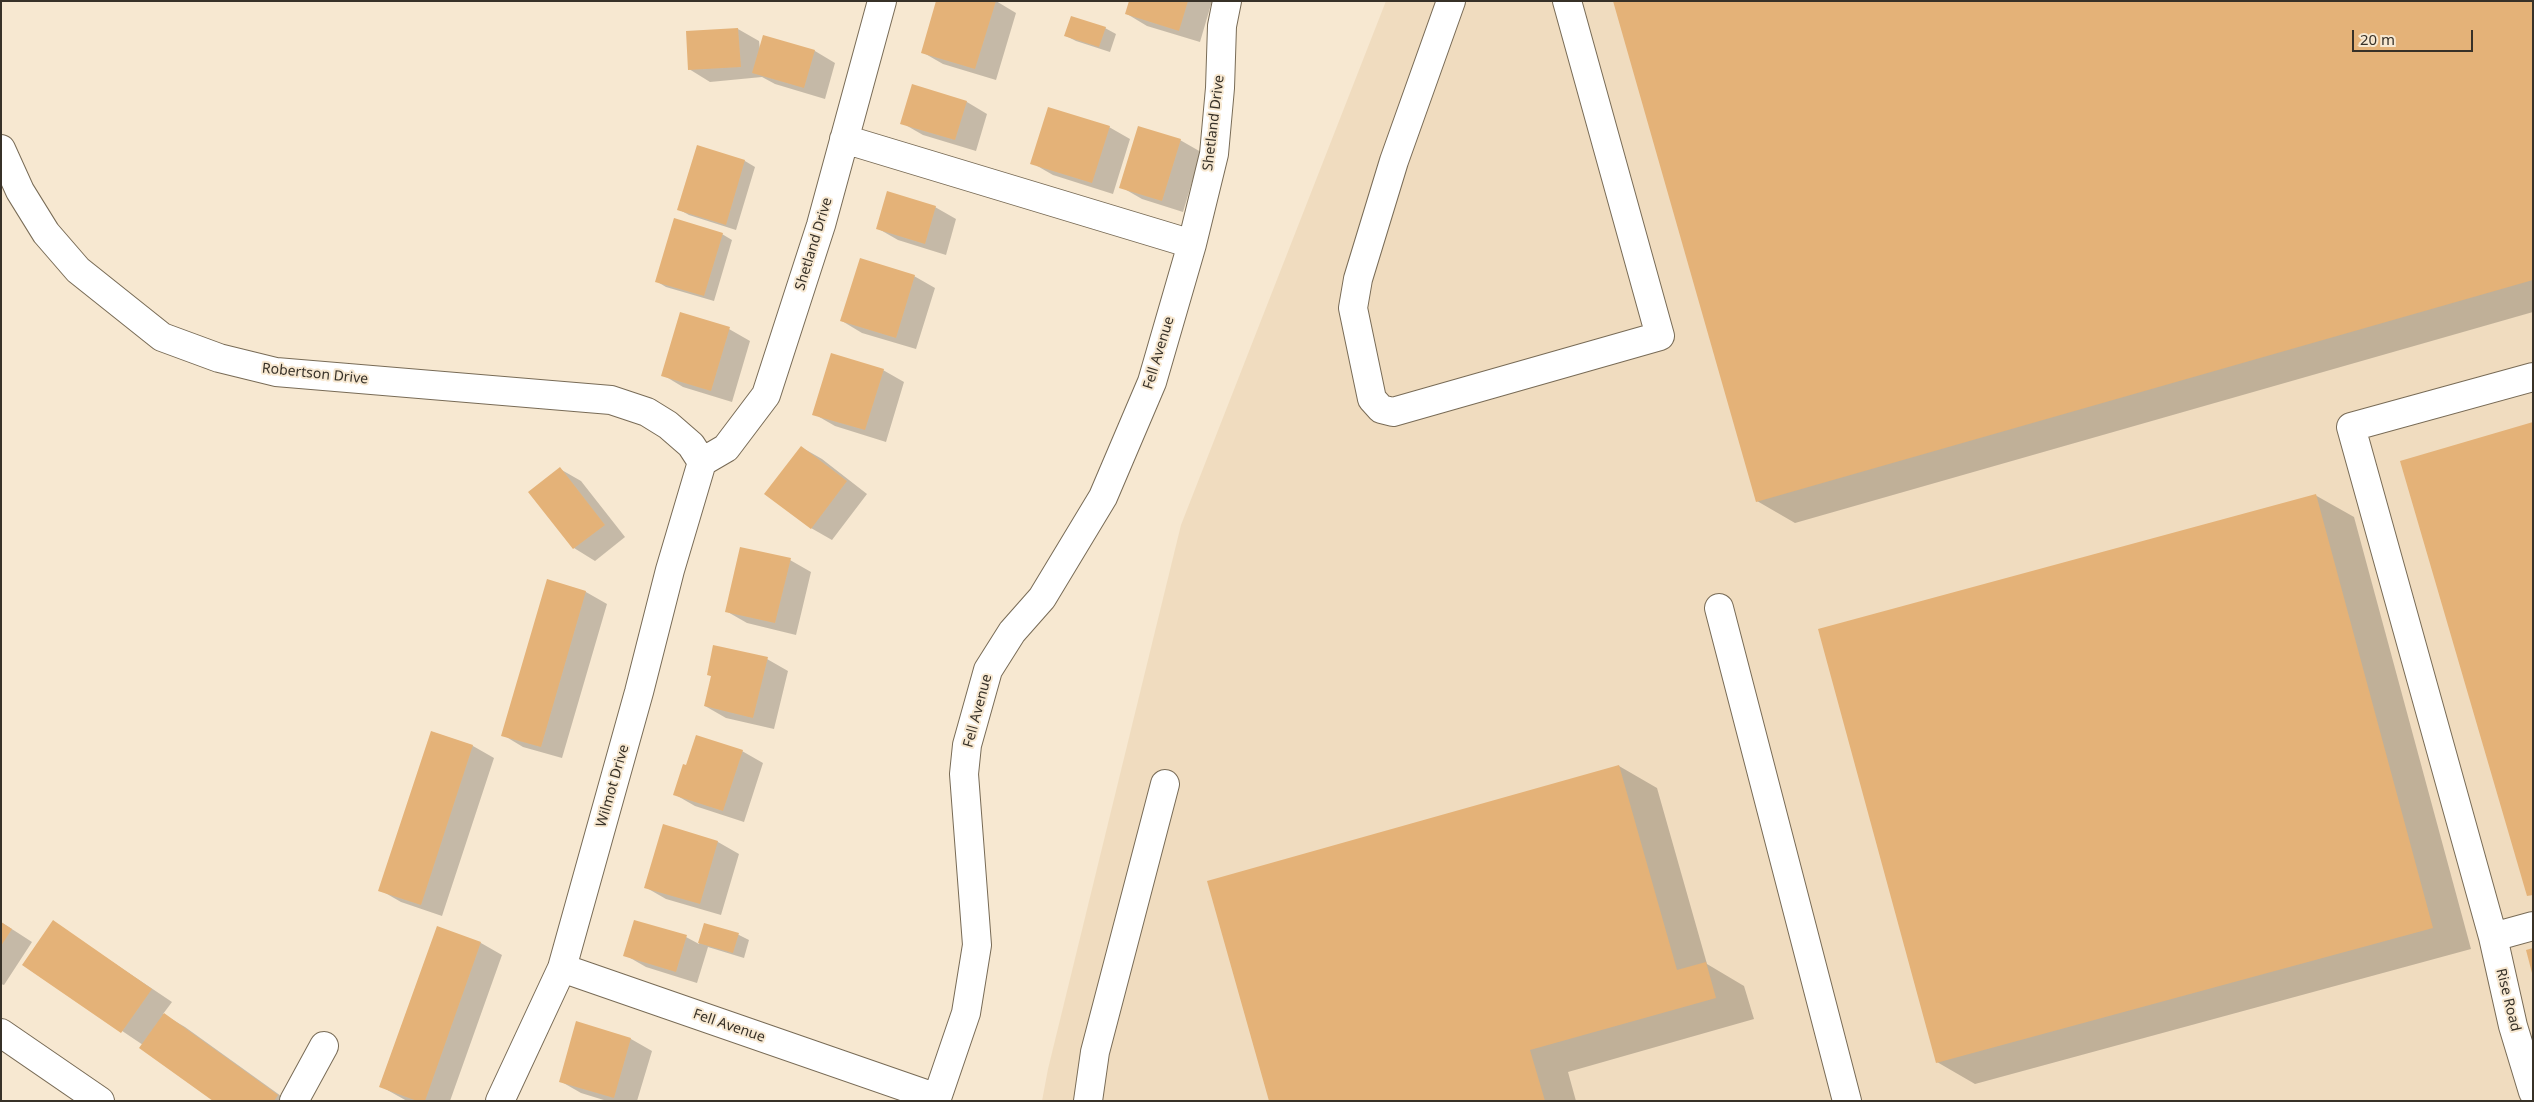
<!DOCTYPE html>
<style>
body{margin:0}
#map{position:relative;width:2534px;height:1102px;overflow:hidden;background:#f7e8d1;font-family:"Noto Sans",sans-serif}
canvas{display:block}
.frame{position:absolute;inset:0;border:2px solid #373128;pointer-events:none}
.scale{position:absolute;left:2352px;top:30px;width:121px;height:22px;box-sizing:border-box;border:2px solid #373128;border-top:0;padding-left:6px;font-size:15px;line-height:18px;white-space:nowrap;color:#373128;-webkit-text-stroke:4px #f7e8d1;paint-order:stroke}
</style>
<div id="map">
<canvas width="2534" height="1102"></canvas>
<div class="frame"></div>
<div class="scale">20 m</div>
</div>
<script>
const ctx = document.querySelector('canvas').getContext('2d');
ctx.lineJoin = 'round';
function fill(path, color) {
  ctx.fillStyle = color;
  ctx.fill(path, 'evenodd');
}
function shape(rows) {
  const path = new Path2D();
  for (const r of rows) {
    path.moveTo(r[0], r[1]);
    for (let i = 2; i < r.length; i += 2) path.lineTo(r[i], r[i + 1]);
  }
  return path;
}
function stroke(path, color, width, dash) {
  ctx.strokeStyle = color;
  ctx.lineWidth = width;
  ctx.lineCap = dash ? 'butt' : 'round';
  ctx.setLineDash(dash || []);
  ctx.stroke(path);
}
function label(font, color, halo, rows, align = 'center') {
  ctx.font = font + ' "Noto Sans",sans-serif';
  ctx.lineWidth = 4;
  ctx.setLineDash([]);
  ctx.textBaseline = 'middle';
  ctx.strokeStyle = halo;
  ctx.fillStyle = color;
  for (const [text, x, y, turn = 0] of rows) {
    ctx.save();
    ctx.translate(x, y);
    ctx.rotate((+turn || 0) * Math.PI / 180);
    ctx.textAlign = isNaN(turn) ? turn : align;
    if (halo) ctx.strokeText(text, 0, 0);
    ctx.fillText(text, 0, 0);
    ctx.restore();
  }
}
const built = shape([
 [1386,1,2533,1,2533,1101,1042,1101,1048,1069,1181,525]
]);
const shadow = shape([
 [996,1,1016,13,996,80,943,64,922,52],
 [1130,1,1212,1,1200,42,1147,26,1127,14],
 [2533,1,2533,312,1795,523,1757,501],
 [1105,28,1116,34,1110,52,1076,41,1066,36],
 [738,29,759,41,760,50,815,51,835,63,825,99,775,84,762,77,710,82,689,69,687,32],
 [913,86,967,102,987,114,976,151,923,135,902,123],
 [1109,127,1130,139,1113,194,1053,175,1032,163],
 [1180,140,1201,152,1183,212,1142,199,1121,187],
 [698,147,745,161,755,167,736,230,689,215,678,209],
 [935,207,956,219,946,255,898,240,877,228],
 [722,234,732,240,714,301,666,287,656,281],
 [914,276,935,288,916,349,862,333,842,321],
 [729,329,750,341,732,402,683,387,663,375],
 [883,370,904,382,886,442,835,426,814,414],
 [801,447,822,459,867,494,832,540,811,528],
 [560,469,581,481,625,537,595,561,574,548,530,493],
 [2315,495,2354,517,2471,949,1975,1084,1937,1062],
 [790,560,811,572,796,635,747,623,726,611],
 [548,581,586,592,607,604,562,758,523,747,503,735],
 [767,659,788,671,774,729,726,718,705,706,712,677,708,674],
 [432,732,473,746,494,758,442,916,401,902,380,890],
 [742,751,763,763,744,822,695,806,674,794],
 [1619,766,1657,788,1707,964,1744,986,1754,1019,1568,1072,1576,1101,1270,1101],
 [664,826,718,842,739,854,721,915,666,899,645,887],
 [1,922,32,942,4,985,1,984],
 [53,922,172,1002,163,1014,185,1027,288,1101,216,1101,143,1045,24,965],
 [705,925,739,935,749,940,744,958,708,947,697,983,646,967,625,955,686,937,699,944],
 [437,928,481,943,502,955,450,1101,407,1101,380,1086],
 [577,1023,631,1039,652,1051,637,1101,607,1101,581,1093,560,1081]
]);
const building = shape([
 [936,1,996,1,975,69,921,53],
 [1129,1,1188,1,1179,31,1125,14],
 [1613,1,2533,1,2533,280,1756,502],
 [1071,16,1106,27,1099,47,1064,36],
 [738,28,741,67,688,70,686,31],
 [763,35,815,50,804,88,752,73],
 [912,84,967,101,955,140,900,124],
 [1048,107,1110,126,1092,183,1030,164],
 [1138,126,1181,139,1162,201,1119,188],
 [697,145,745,160,726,225,677,210],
 [887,191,936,206,925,244,876,229],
 [674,218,723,233,704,296,655,282],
 [860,258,915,275,896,338,840,321],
 [680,312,730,327,711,391,661,376],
 [831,353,884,369,865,430,812,415],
 [2533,422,2533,895,2527,896,2400,461],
 [801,446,847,481,811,529,764,494],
 [560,467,605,525,573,549,528,492],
 [2316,494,2433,928,1936,1063,1818,629],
 [740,547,791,558,775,623,725,612],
 [547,579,586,591,541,747,501,736],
 [713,645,768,657,753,718,704,706,711,676,707,675],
 [431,731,473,745,421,905,378,891],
 [696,735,743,750,723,811,673,795,683,764,686,765],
 [1619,765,1677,970,1706,962,1716,998,1530,1050,1545,1101,1269,1101,1207,881],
 [663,824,718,841,700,904,644,888],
 [53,920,152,989,121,1033,22,965],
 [634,920,687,935,676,972,623,956],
 [1,922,12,929,1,946],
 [704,923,739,933,733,953,698,943],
 [437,926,481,942,425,1101,417,1101,379,1087],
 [2533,948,2533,972,2532,973,2526,950],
 [164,1013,278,1095,274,1101,213,1101,139,1048],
 [576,1021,631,1038,614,1098,559,1082]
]);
const minor = shape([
 [1451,1,1394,161,1358,279,1353,308,1372,399,1381,409,1393,412,1660,336,1567,1],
 [1,149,20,191,46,233,78,270,162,337,219,358,276,372,611,400,647,412,668,425,691,445,702,462],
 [1192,244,1214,154,1220,88,1222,26,1227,1],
 [2533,377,2351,427,2493,937,2513,1026,2533,1092],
 [702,462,726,448,766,395,821,225,882,1],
 [1719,608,1847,1101],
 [2493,937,2533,926],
 [562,968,937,1098,966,1013,977,945,964,774,967,745,988,670,1012,632,1042,598,1103,497,1152,382,1192,244,844,139],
 [1,1033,100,1101],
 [294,1101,324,1046],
 [500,1101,562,968,639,692,670,570,702,462],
 [1088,1101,1095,1052,1165,784]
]);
const streetNames = [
 ["Shetland Drive",1214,123,-83],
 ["Shetland Drive",814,244,-73],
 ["Fell Avenue",1159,353,-73],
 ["Robertson Drive",315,374,6],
 ["Fell Avenue",978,711,-75],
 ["Wilmot Drive",613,786,-74],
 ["Rise Road",2508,1000,76],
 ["Fell Avenue",729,1026,19]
];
fill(built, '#f0dcbf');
fill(shadow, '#0003');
fill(building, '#e4b278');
stroke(minor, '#786b56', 30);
stroke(minor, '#fff', 28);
label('14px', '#373128', '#f7e8d1', streetNames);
</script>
